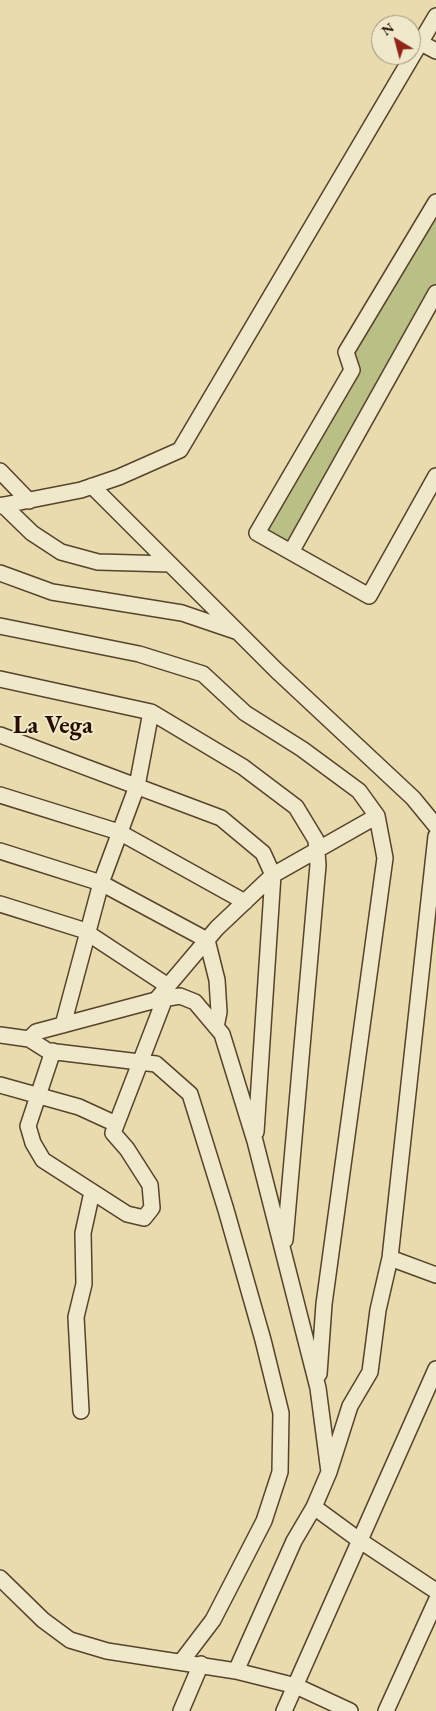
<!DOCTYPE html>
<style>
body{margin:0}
#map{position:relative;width:436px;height:1711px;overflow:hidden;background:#e8dbad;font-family:"EB Garamond",serif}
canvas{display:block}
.north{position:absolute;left:371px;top:15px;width:50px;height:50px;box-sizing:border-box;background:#f0e8ca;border:1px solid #a09179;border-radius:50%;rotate:323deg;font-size:14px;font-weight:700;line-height:20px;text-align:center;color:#270f00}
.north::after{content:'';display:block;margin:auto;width:18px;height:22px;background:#8f2418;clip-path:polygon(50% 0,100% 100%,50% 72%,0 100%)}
</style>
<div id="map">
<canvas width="436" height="1711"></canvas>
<div class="north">N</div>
</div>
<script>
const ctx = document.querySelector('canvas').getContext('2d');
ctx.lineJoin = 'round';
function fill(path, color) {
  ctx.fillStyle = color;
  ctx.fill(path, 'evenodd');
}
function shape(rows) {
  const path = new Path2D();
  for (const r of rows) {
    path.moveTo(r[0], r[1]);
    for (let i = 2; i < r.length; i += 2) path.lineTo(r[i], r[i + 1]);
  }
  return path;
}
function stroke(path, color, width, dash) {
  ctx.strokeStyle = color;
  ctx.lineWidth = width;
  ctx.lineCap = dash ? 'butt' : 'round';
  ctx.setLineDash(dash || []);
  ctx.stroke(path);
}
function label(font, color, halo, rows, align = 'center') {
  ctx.font = font + ' "EB Garamond",serif';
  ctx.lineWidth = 4;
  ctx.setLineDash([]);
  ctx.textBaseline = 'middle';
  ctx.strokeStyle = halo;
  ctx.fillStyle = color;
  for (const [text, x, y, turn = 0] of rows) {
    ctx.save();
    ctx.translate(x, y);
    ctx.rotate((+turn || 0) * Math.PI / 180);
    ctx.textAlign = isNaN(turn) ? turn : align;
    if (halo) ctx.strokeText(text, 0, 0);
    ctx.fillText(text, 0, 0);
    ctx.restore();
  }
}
const green = shape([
 [436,212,436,285,289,546,266,530,352,353]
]);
const minor = shape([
 [421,43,436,51],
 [436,202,346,352,352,370,257,533,369,596,436,476],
 [0,471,29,501],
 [92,486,276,670,413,798,436,826],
 [3,505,32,533,61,552,98,562,170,564],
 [0,506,81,490,119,477,180,450,436,16],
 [291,552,436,293],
 [0,573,52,592,182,613,235,631],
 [0,626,139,654,203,674,245,713,302,749,359,791,377,816,385,858,324,1304,319,1374],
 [0,679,151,712,243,767,296,807,316,840,318,865,285,1240],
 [0,735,221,818,263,853,273,875,256,1132],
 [0,795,119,832,245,902],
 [436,836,390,1258,436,1275],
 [0,851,101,883,207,940,217,980,219,1012,216,1027],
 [0,904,83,930,168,986],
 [156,1000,217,928,273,875,377,816],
 [63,1025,101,883,137,786,151,712],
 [0,1035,29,1039],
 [53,1051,28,1126,33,1143,43,1160,127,1214,144,1218,152,1208,150,1185,127,1149,113,1133,165,998],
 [0,1085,79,1107,116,1124],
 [81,1411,76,1317,84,1284,83,1233,92,1192],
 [314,1507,359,1540,436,1591],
 [0,1578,43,1620,70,1640,107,1651,236,1671,296,1686,350,1711],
 [181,1662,213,1620,264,1521,280,1472,281,1413,263,1340,226,1210,190,1094,156,1064,48,1051,29,1039,36,1032,156,1000,180,996,195,1002,222,1034,255,1141,318,1388,329,1472],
 [236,1671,294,1541,314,1507,329,1472,350,1406,370,1372,378,1310,390,1258],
 [181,1711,201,1664],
 [284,1711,436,1369],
 [386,1711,436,1601]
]);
const quarterNames = [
 ["La Vega",53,726]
];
fill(green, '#babf86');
stroke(minor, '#57422b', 18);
stroke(minor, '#f0e8ca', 15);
label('bold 25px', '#270f00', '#f0e8ca', quarterNames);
</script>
